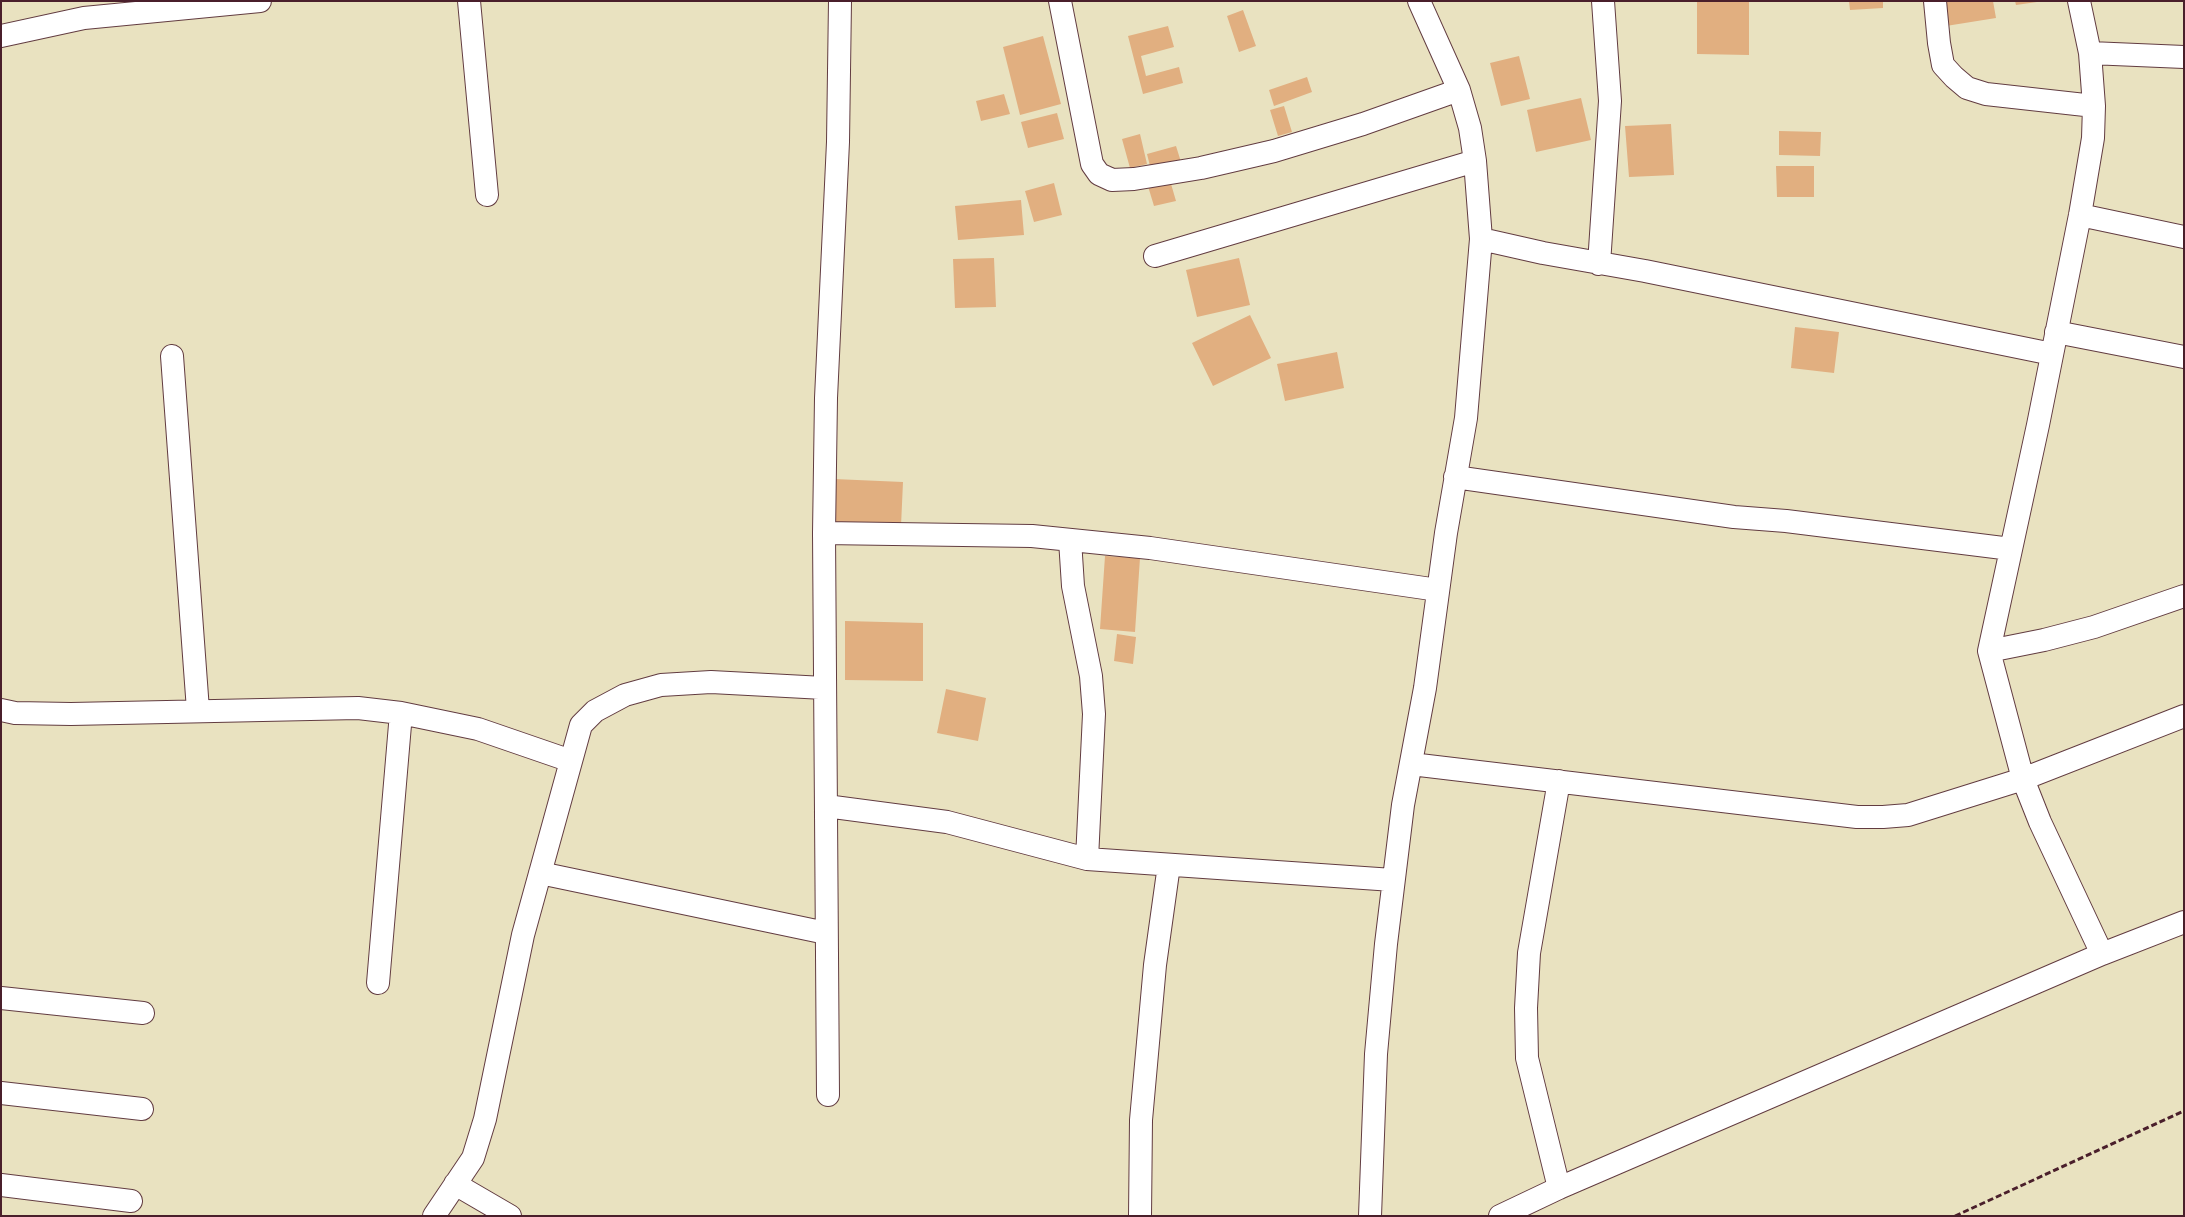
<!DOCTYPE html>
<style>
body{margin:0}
#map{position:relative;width:2185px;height:1217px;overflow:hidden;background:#e9e2c0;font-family:"Indie Flower",sans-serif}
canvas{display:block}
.frame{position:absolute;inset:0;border:2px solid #4a1f2b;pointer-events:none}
</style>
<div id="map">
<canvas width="2185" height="1217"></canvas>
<div class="frame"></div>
</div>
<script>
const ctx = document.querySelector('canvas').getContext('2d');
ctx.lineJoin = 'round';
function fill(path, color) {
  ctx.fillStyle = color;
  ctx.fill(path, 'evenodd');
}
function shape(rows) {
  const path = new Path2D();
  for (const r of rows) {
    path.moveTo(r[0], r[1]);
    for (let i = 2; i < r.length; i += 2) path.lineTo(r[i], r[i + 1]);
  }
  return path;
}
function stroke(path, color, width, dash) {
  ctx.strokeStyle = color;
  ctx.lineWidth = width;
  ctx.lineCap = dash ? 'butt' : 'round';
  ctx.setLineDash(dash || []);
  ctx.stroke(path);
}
const building = shape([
 [1697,1,1749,1,1749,55,1697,54],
 [1849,1,1883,1,1883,8,1850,10],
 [1943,1,1993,1,1996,18,1946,26],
 [2015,1,2037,1,2037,2,2016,5],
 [1243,10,1256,46,1239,52,1227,16],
 [1168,26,1174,47,1141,56,1146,76,1179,67,1183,83,1143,94,1128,36],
 [1043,36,1061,104,1020,115,1003,47],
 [1519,56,1530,99,1501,106,1490,63],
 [1307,77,1312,92,1274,106,1269,90],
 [1004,94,1010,114,981,121,976,101],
 [1581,98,1591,140,1536,152,1527,110],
 [1284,106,1292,132,1278,136,1270,110],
 [1057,113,1064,139,1028,148,1021,122],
 [1671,124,1674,175,1629,177,1625,126],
 [1779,131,1821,132,1820,156,1779,155],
 [1140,134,1147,164,1130,168,1122,139],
 [1176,146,1181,162,1151,170,1147,154],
 [1776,166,1814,166,1814,197,1777,197],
 [1169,177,1176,201,1154,206,1147,183],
 [1054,183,1062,215,1034,222,1025,191],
 [1021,200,1024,235,958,240,955,206],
 [994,258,996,307,955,308,953,259],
 [1239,258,1250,305,1197,317,1186,270],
 [1250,315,1271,358,1213,386,1192,343],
 [1795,327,1839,332,1834,373,1791,368],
 [1337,352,1344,388,1285,401,1277,364],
 [834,479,903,482,901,526,832,522],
 [1105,556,1140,558,1135,632,1100,629],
 [845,621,923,623,923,681,845,680],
 [1117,634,1136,637,1133,664,1114,661],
 [946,689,986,698,978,741,937,733]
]);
const minor = shape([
 [469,1,487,195],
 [1060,1,1092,164,1099,174,1112,180,1134,179,1201,168,1274,151,1363,124,1459,90],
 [1935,1,1939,43,1943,65,1954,77,1967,88,1986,94,2094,106],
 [2079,1,2090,53,2094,106,2093,138,2080,215,2038,425,1989,651,2023,779,2040,822,2102,954],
 [1,36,84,18,260,1],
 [2090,53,2184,57],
 [2080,215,2184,237],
 [1481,239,1543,253,1645,271,2052,354],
 [1155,256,1475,161],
 [1599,264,1610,101,1603,1],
 [2056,332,2184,357],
 [172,356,198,710],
 [1455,477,1734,517,1786,521,2011,549],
 [824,533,1032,536,1150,548,1438,590],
 [1070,540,1073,586,1091,676,1094,714,1087,859],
 [1989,651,2044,640,2094,627,2184,596],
 [1,710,15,713,71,714,358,708,401,713,478,729,571,761],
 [1411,764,1857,817,1883,817,1908,815,2023,779,2184,716],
 [826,806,947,822,1087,859,1393,880],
 [540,873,826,933],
 [378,983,401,713],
 [1,998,143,1013],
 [1,1093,142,1109],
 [828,1095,824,533,826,398,838,142,840,1],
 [455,1184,510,1216],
 [1,1185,131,1201],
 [1559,1188,1527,1058,1526,1008,1529,953,1559,781],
 [434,1216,473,1158,485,1119,523,935,581,725,595,711,625,695,661,685,711,682,824,688],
 [1140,1216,1141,1120,1155,965,1169,865],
 [1370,1216,1376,1054,1386,944,1403,805,1425,688,1446,533,1466,418,1481,239,1475,161,1470,128,1459,90,1419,1],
 [1500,1216,1559,1188,2102,954,2184,922]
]);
const rail = shape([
 [1955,1216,2184,1111]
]);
fill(building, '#e1af80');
stroke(minor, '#623c41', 24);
stroke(minor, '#fff', 22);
stroke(rail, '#4a1f2b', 3, [6, 3]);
</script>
